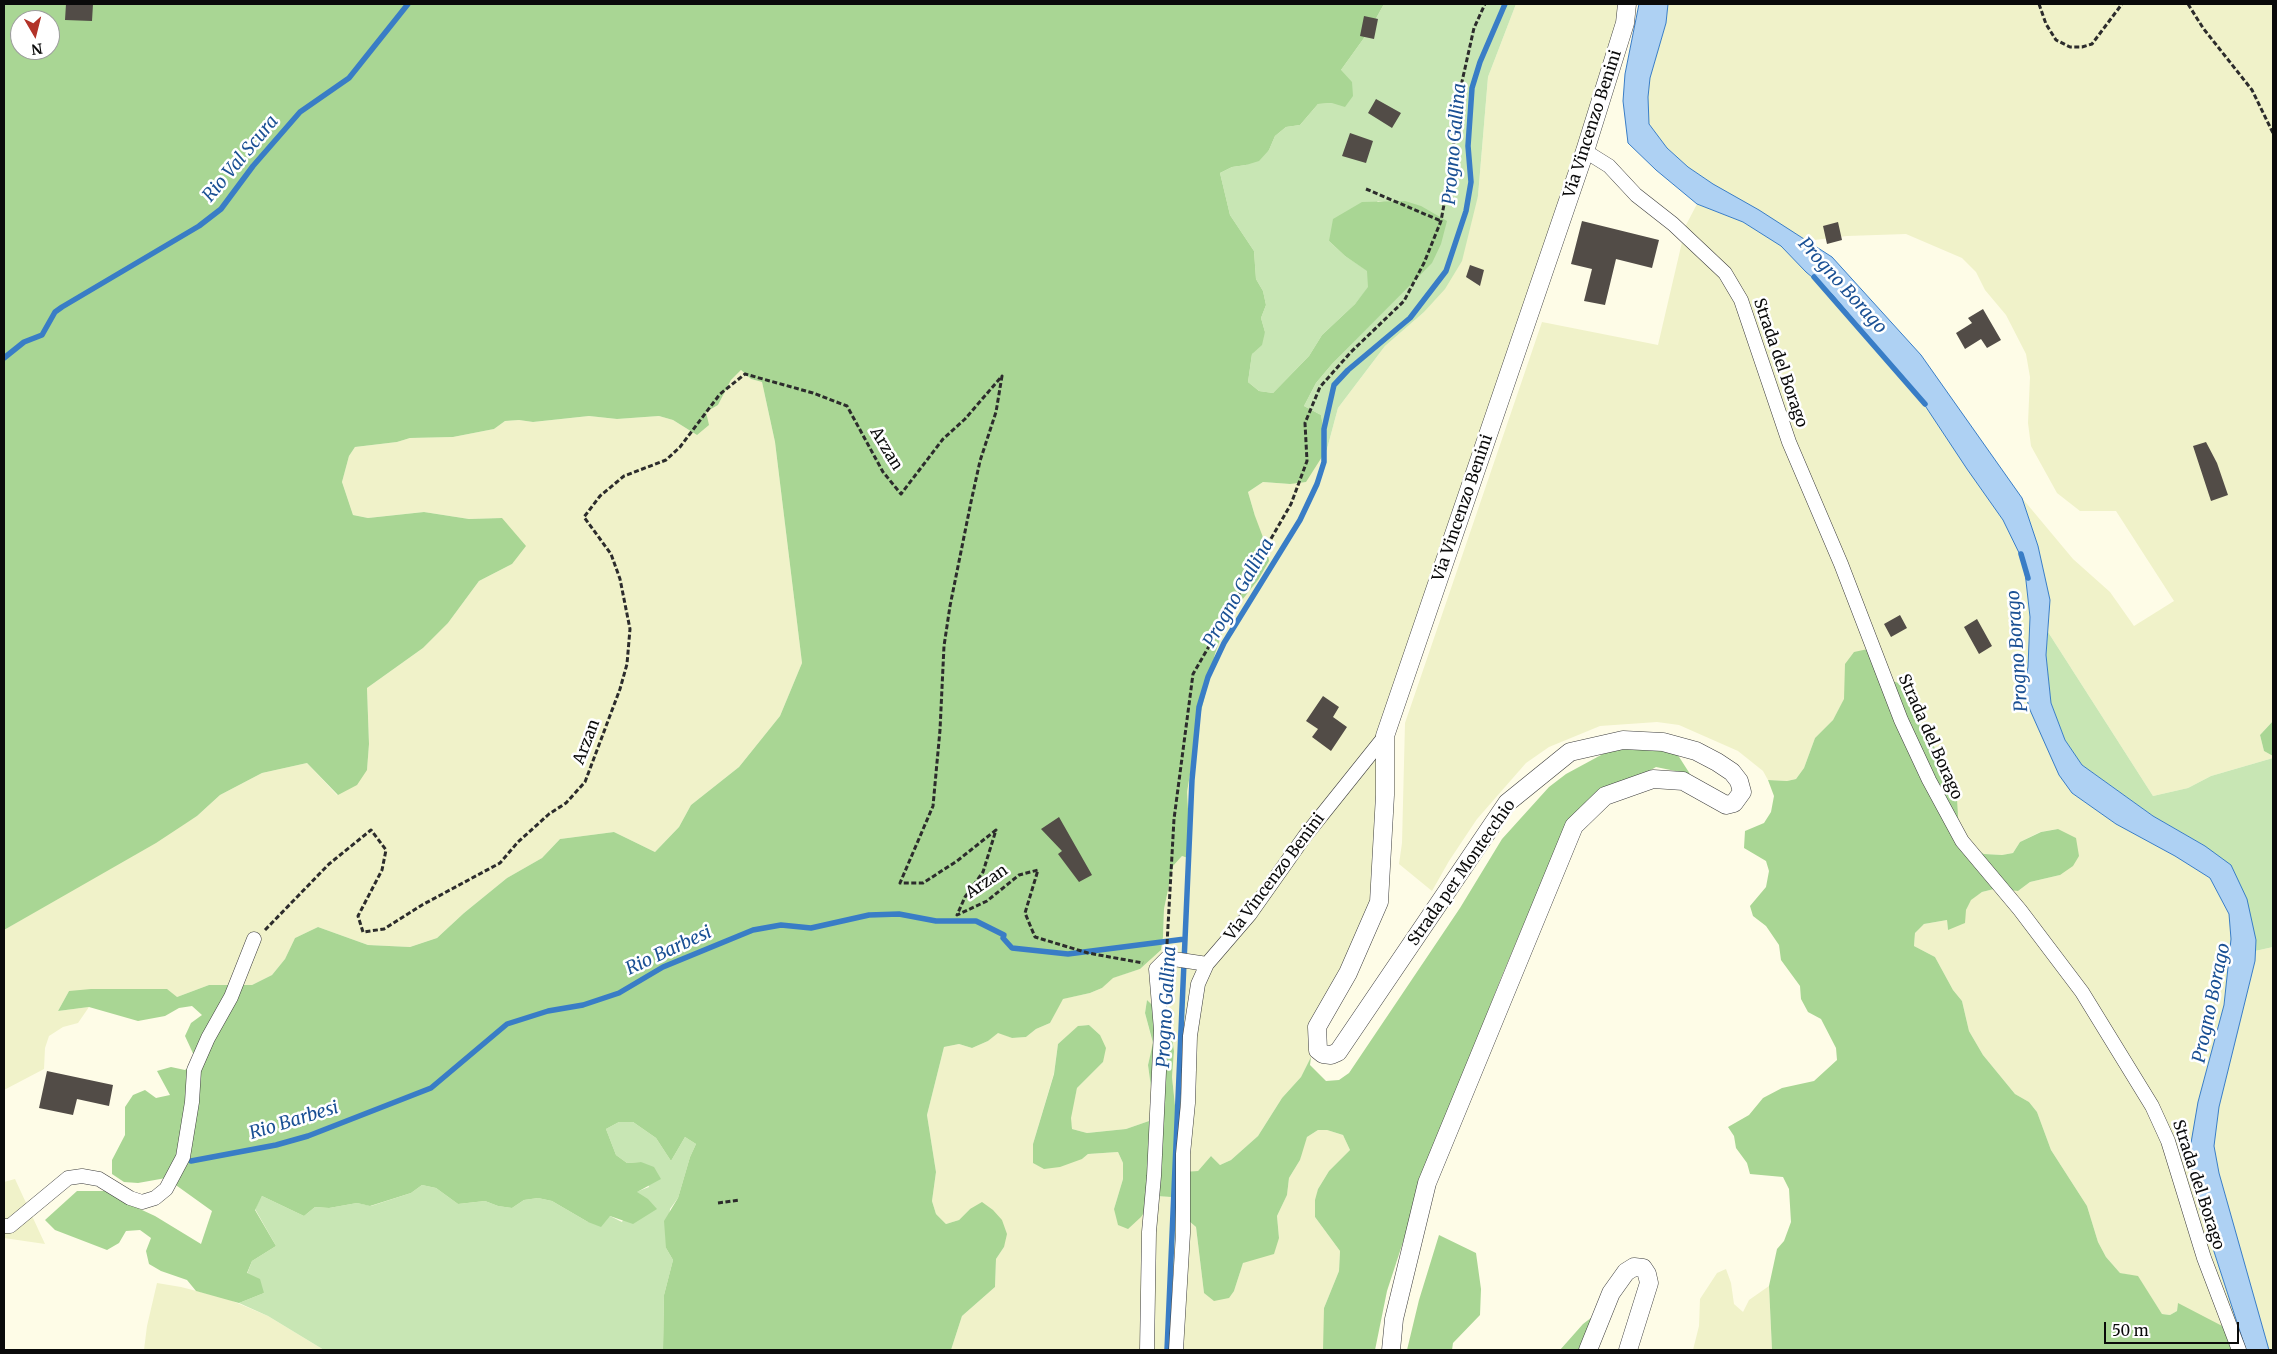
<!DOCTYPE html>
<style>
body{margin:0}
#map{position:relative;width:2277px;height:1354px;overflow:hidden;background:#fefce7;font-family:Merriweather,serif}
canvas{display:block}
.frame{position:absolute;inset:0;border:5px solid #0a0a0a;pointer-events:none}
.north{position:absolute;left:10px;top:10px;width:50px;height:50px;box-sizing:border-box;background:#fff;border:1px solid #9d9d9d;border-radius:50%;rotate:172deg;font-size:14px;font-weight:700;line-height:20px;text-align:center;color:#0a0a0a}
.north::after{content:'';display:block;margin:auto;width:18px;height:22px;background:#b23329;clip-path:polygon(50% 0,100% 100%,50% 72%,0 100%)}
.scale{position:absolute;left:2104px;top:1322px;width:135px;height:22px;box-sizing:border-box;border:2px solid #0a0a0a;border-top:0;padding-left:6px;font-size:15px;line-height:18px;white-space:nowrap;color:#0a0a0a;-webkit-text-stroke:4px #fff;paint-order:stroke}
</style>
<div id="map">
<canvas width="2277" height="1354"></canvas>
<div class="frame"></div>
<div class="north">N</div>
<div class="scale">50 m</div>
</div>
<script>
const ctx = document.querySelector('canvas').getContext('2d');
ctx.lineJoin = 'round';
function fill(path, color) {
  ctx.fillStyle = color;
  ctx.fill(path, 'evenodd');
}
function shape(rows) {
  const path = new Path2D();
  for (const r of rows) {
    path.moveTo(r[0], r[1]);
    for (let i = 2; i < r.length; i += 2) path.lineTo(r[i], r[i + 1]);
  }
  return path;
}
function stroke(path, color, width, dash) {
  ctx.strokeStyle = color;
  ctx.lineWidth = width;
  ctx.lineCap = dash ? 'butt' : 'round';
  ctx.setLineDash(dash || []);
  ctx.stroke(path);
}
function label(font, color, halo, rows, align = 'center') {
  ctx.font = font + ' Merriweather,serif';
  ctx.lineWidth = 5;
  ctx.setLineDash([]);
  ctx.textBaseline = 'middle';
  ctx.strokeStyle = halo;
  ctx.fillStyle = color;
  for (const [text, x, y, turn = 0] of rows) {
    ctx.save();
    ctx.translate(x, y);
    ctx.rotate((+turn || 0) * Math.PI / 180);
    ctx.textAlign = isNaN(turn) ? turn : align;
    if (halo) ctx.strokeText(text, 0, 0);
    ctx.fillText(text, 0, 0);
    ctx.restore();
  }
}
const farmland = shape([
 [1516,4,1625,4,1381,753,1374,887,1360,936,1314,1037,1311,1057,1301,1077,1282,1098,1258,1136,1231,1160,1220,1165,1211,1156,1198,1171,1182,1173,1172,1077,1174,1051,1171,1031,1164,1016,1147,1000,1145,1013,1153,1044,1148,1065,1153,1102,1149,1121,1126,1129,1087,1133,1072,1129,1070,1118,1077,1088,1103,1062,1100,1035,1089,1025,1079,1026,1058,1044,1054,1073,1033,1144,1082,1159,1088,1154,1118,1152,1123,1163,1123,1179,1114,1209,1156,1196,1171,1197,1189,1221,1196,1227,1204,1293,1234,1291,1243,1263,1279,1238,1277,1216,1287,1195,1289,1178,1300,1160,1303,1145,1307,1137,1318,1130,1327,1130,1343,1135,1350,1150,1329,1171,1318,1189,1315,1217,1340,1251,1339,1271,1324,1308,1324,1350,951,1350,962,1316,995,1287,996,1259,1004,1247,970,1209,959,1220,946,1224,936,1214,932,1201,936,1172,927,1115,944,1047,959,1044,972,1048,988,1041,998,1032,1012,1038,1026,1037,1036,1029,1050,1023,1062,999,1090,993,1102,988,1112,978,1140,969,1161,950,1163,937,1164,909,1173,866,1182,856,1191,859,1187,792,1200,716,1215,654,1227,619,1258,580,1255,516,1248,492,1263,482,1290,484,1327,449,1338,408,1385,346,1423,313,1478,196,1488,77],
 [1668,4,2273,4,2273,721,2260,735,2264,751,2273,756,2273,758,2211,776,2188,788,2153,796,2048,632,2050,600,2038,546,2022,498,2073,559,2110,592,2134,626,2174,601,2116,511,2080,511,2057,493,2031,446,2028,423,2030,377,2026,354,2006,315,1985,290,1976,272,1962,258,1906,234,1847,236,1806,241,1713,184,1688,167,1667,148,1649,124,1648,97,1650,78,1666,23],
 [1697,204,1743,222,1781,246,1806,272,1832,294,1920,398,1967,469,2003,520,2024,563,2030,617,2028,667,2024,690,2072,793,2116,824,2175,856,2210,878,2229,914,2231,939,2224,1005,2198,1102,2193,1187,2246,1350,2235,1350,2178,1304,2177,1311,2170,1315,2162,1314,2138,1277,2120,1273,2106,1257,2098,1242,2087,1206,2051,1150,2037,1112,2029,1102,2015,1094,1983,1055,1969,1031,1962,1001,1953,990,1935,957,1914,946,1915,933,1924,924,1947,920,1948,930,1966,910,1971,899,1982,892,2002,887,2018,891,2030,882,2060,875,2058,829,2040,832,2020,842,2013,853,2002,855,1984,854,1969,845,1959,833,1947,768,1918,720,1917,710,1884,678,1845,664,1845,699,1833,720,1815,738,1804,768,1796,779,1787,781,1768,780,1763,771,1738,751,1679,725,1657,722,1600,726,1549,747,1526,763,1477,819,1449,861,1432,891,1399,864,1402,843,1405,723,1542,322,1658,345,1686,225],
 [741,370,751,379,762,382,775,442,802,663,780,716,739,767,691,805,679,827,655,852,614,832,560,839,542,858,507,878,464,913,437,938,410,947,368,945,318,927,295,938,285,959,272,975,252,985,209,985,177,997,69,991,58,1011,89,1007,78,1023,63,1027,49,1036,45,1048,44,1069,4,1090,4,930,197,816,220,795,262,773,307,763,337,795,367,769,369,744,367,688,423,648,448,623,479,581,512,564,502,518,469,519,424,512,368,518,353,515,342,482,349,456,355,447,397,442,410,438,453,437,494,429,505,421,519,420,533,422,589,416,617,419,659,416,673,420,697,435,706,412,718,405,731,380],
 [2273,947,2273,1350,2269,1350,2219,1173,2214,1146,2219,1107,2255,961,2255,951],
 [15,1179,45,1244,4,1238,4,1182],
 [1726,1269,1731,1283,1734,1304,1743,1312,1749,1300,1769,1286,1772,1350,1693,1350,1699,1326,1700,1299,1717,1273],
 [157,1283,181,1287,228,1299,268,1316,324,1350,144,1350,147,1326]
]);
const green = shape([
 [1384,4,1516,4,1488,77,1478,196,1462,261,1445,289,1423,313,1385,346,1338,408,1327,449,1321,415,1304,406,1316,383,1332,364,1409,285,1405,201,1391,203,1378,201,1329,241,1345,256,1368,271,1369,287,1355,304,1322,335,1309,356,1273,393,1259,391,1248,382,1252,354,1265,332,1261,318,1266,305,1263,291,1256,279,1254,251,1230,215,1220,173,1232,167,1246,165,1269,150,1275,136,1286,127,1300,125,1318,104,1332,103,1341,70,1369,31],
 [2048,632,2153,796,2188,788,2211,776,2273,758,2273,947,2255,951,2256,940,2205,846,2153,816,2082,765,2065,740,2051,703,2046,655],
 [619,1122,633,1122,656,1138,671,1161,685,1137,696,1144,690,1157,678,1198,670,1209,666,1248,673,1260,664,1295,663,1350,324,1350,268,1316,239,1303,264,1293,247,1274,252,1261,276,1246,255,1209,262,1196,304,1216,315,1207,329,1208,357,1203,371,1206,411,1193,422,1185,436,1188,458,1204,485,1201,498,1206,512,1208,524,1200,538,1198,552,1201,588,1222,610,1216,622,1222,636,1192,649,1187,641,1162,627,1163,616,1155,606,1129]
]);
const forest = shape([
 [4,4,1384,4,1369,31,1341,70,1352,82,1353,96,1345,107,1332,103,1318,104,1300,125,1286,127,1275,136,1269,150,1259,161,1246,165,1232,167,1220,173,1230,215,1254,251,1256,279,1263,291,1266,305,1261,318,1265,332,1262,345,1252,354,1248,382,1259,391,1273,393,1309,356,1322,335,1355,304,1368,287,1367,271,1345,256,1329,241,1333,219,1362,202,1405,201,1421,206,1447,221,1441,244,1432,263,1332,364,1316,383,1304,406,1321,415,1327,449,1306,482,1290,484,1263,482,1248,492,1255,516,1267,548,1269,561,1258,580,1227,619,1215,654,1200,716,1187,792,1191,859,1182,856,1173,866,1164,909,1163,937,1161,950,1140,969,1113,978,1102,988,1090,993,1063,999,1050,1023,1036,1029,1026,1037,1012,1038,998,1033,988,1041,972,1048,959,1044,944,1047,927,1115,936,1172,932,1201,936,1214,946,1224,959,1220,970,1209,982,1202,993,1210,1002,1220,1007,1234,1004,1247,996,1259,995,1287,962,1316,951,1350,663,1350,664,1295,673,1260,666,1248,664,1221,678,1198,690,1157,696,1144,685,1137,671,1161,656,1138,633,1122,619,1122,606,1129,616,1155,627,1163,641,1162,654,1167,661,1179,637,1192,648,1199,657,1209,633,1224,610,1216,601,1227,588,1222,552,1201,538,1198,524,1200,512,1208,498,1206,485,1201,458,1204,436,1188,422,1185,411,1193,370,1206,357,1203,329,1208,315,1207,304,1216,262,1196,255,1210,276,1246,252,1261,247,1273,260,1279,264,1293,239,1303,196,1291,187,1280,161,1271,149,1264,146,1251,151,1238,140,1230,126,1231,119,1243,107,1250,55,1230,45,1220,77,1191,120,1191,130,1202,142,1210,155,1216,201,1244,212,1211,166,1178,138,1183,124,1182,112,1174,112,1160,125,1135,125,1107,133,1095,145,1090,156,1098,170,1095,157,1071,171,1067,185,1070,197,1062,185,1036,191,1023,202,1015,192,1006,179,1008,165,1016,138,1021,89,1007,58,1011,69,991,91,989,167,989,177,997,209,985,252,985,272,975,285,959,295,938,318,927,368,945,410,947,437,938,464,913,507,878,542,858,560,839,614,832,655,852,679,827,691,805,739,767,780,716,802,663,775,442,762,382,751,379,741,370,731,380,718,405,706,412,709,425,697,435,673,420,659,416,617,419,589,416,533,422,519,420,505,421,494,429,453,437,410,438,397,442,355,447,349,456,342,482,353,515,368,518,424,512,469,519,502,518,526,546,512,564,479,581,448,623,423,648,367,688,369,744,367,770,357,785,338,795,307,763,262,773,220,795,197,816,156,843,4,930],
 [20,20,50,20,50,50,20,50],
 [1868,649,1884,678,1901,684,1909,691,1917,710,1918,720,1947,768,1957,799,1959,833,1968,845,1984,854,2002,855,2013,853,2020,842,2041,832,2058,829,2076,838,2079,856,2073,866,2060,875,2030,882,2018,891,2009,890,2002,887,1982,892,1971,900,1966,910,1965,923,1948,930,1947,920,1924,924,1915,933,1914,946,1935,957,1953,990,1962,1001,1969,1031,1983,1055,2015,1094,2029,1102,2037,1112,2051,1150,2087,1206,2098,1242,2106,1257,2120,1273,2138,1276,2162,1314,2170,1315,2177,1311,2178,1303,2228,1329,2235,1350,1772,1350,1769,1286,1777,1249,1784,1241,1791,1222,1789,1189,1783,1177,1750,1174,1747,1163,1736,1148,1734,1136,1728,1127,1749,1115,1763,1098,1782,1088,1814,1081,1837,1060,1836,1048,1821,1019,1808,1012,1801,999,1800,986,1781,960,1779,945,1766,926,1753,916,1750,906,1766,887,1769,871,1766,861,1744,848,1745,831,1764,823,1771,812,1774,796,1768,780,1787,781,1796,779,1804,768,1815,738,1833,720,1844,699,1845,664,1854,652],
 [2273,721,2273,756,2264,751,2260,735],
 [1614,748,1674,749,1690,774,1656,767,1581,810,1565,832,1550,862,1501,978,1431,1156,1387,1291,1375,1350,1323,1350,1324,1308,1339,1271,1340,1251,1315,1217,1315,1200,1318,1189,1329,1171,1350,1150,1343,1135,1327,1130,1318,1130,1307,1137,1300,1160,1289,1178,1287,1195,1277,1216,1279,1238,1274,1254,1243,1263,1234,1291,1229,1298,1214,1301,1204,1293,1196,1227,1189,1221,1171,1197,1156,1196,1141,1217,1128,1229,1118,1225,1114,1209,1123,1179,1123,1163,1118,1152,1088,1154,1082,1159,1060,1167,1044,1169,1033,1163,1033,1144,1054,1074,1058,1044,1078,1026,1089,1025,1100,1035,1106,1048,1103,1062,1077,1088,1071,1118,1072,1129,1087,1133,1126,1129,1149,1121,1153,1102,1148,1065,1153,1043,1145,1013,1147,1000,1164,1016,1171,1031,1174,1051,1172,1077,1182,1172,1198,1171,1211,1156,1220,1165,1231,1160,1258,1136,1282,1098,1301,1077,1311,1057,1310,1065,1326,1081,1339,1080,1349,1073,1460,908,1502,839,1549,787,1566,774],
 [1439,1235,1476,1253,1481,1289,1480,1315,1453,1343,1452,1350,1407,1350,1419,1300],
 [1600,1311,1586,1350,1560,1350,1583,1324]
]);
const water = shape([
 [1639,4,1668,4,1666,23,1650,78,1648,97,1649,124,1667,148,1688,167,1713,184,1759,210,1832,257,1921,355,2022,498,2038,546,2050,600,2046,655,2051,703,2065,740,2082,765,2153,816,2205,846,2231,865,2247,899,2256,940,2255,961,2219,1107,2214,1146,2219,1173,2269,1350,2246,1350,2193,1187,2191,1143,2198,1102,2224,1005,2231,939,2229,914,2210,878,2175,856,2116,824,2072,793,2059,775,2030,710,2024,690,2028,667,2030,617,2024,563,2003,520,1967,469,1920,398,1832,294,1806,272,1781,246,1743,222,1697,204,1656,170,1628,143,1623,101,1625,74,1639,4]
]);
const stream = shape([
 [1814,277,1925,404],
 [4,358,24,342,42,335,55,312,62,307,199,226,221,209,253,166,300,112,349,78,408,4],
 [2021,554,2028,578],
 [191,1161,276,1145,308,1136,431,1088,507,1024,548,1011,583,1005,619,993,663,967,753,930,781,925,811,928,869,915,899,914,936,921,976,921,1004,935,1003,938,1012,948,1068,954,1185,939],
 [1167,1350,1192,780,1199,707,1208,677,1224,643,1300,520,1317,484,1324,462,1324,429,1334,385,1348,370,1410,318,1446,271,1466,211,1471,182,1468,146,1472,88,1480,62,1505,4]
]);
const building = shape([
 [66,4,93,4,92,21,65,20],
 [1364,16,1378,19,1374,39,1360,36],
 [1376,99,1401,113,1392,128,1368,113],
 [1350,133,1373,141,1366,163,1342,156],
 [1582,221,1659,240,1652,268,1616,259,1605,305,1584,301,1592,269,1571,264],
 [1838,222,1842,240,1827,244,1823,226],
 [1470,265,1484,270,1480,286,1466,277],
 [1983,309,2001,340,1987,348,1981,339,1965,349,1956,333,1972,323,1968,318],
 [2206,442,2217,463,2228,495,2211,501,2193,446],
 [1900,615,1907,628,1891,637,1884,624],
 [1977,619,1992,646,1979,654,1964,627],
 [1323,696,1339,707,1333,717,1347,727,1331,751,1312,737,1318,729,1306,721],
 [1059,817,1092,875,1079,882,1058,854,1062,851,1041,829],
 [47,1071,113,1085,109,1106,77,1099,73,1115,39,1108]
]);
const path = shape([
 [2039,4,2046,24,2056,40,2070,47,2082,47,2092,44,2122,4],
 [2188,4,2203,28,2252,90,2273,133],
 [1366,189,1441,221],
 [265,930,329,864,371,830,386,850,382,870,358,916,363,932,384,929,422,905,500,863,518,842,549,814,566,803,585,782,620,689,627,664,630,629,620,579,611,554,584,517,600,496,624,476,666,460,680,447,720,394,745,374,813,393,847,406,883,472,901,494,943,439,965,419,1002,376,996,412,980,461,971,502,950,606,944,646,940,730,933,806,900,883,923,883,957,861,996,830,983,872,965,897,957,915,987,901,1019,875,1038,870,1025,913,1035,937,1088,953,1143,963],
 [1167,944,1174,819,1193,674,1291,504,1307,461,1305,423,1320,387,1351,352,1404,301,1424,263,1441,221,1451,166,1461,86,1474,28,1485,4],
 [718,1203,740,1200]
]);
const minor = shape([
 [1585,151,1609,166,1636,195,1673,224,1725,273,1741,300,1789,442,1841,564,1901,720,1929,780,1962,841,2020,910,2082,992,2152,1106,2168,1141,2204,1258,2239,1350],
 [4,1226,10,1226,68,1178,82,1176,99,1179,130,1198,142,1202,155,1198,166,1189,183,1157,192,1102,194,1070,208,1038,231,997,254,939],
 [1147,1350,1149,1232,1154,1176,1161,1030,1156,969,1167,958,1207,964],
 [1176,1350,1183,1233,1183,1154,1188,1103,1190,1036,1198,984,1207,964,1250,914,1305,836,1385,736]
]);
const tertiary = shape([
 [1391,1350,1394,1319,1427,1183,1574,826,1605,796,1653,779,1683,781,1726,805,1734,803,1742,792,1739,781,1732,772,1717,762,1696,751,1663,742,1623,740,1570,752,1507,803,1338,1052,1331,1055,1323,1054,1318,1050,1317,1027,1348,973,1379,902,1385,795,1385,736,1585,151,1625,23,1627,4],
 [1588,1350,1611,1293,1626,1272,1634,1267,1643,1268,1647,1274,1649,1283,1628,1350]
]);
const streetNames = [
 ["Via Vincenzo Benini",1593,124,-72],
 ["Strada del Borago",1780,363,71],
 ["Arzan",886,449,59],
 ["Via Vincenzo Benini",1463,508,-71],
 ["Strada del Borago",1930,737,66],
 ["Arzan",587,742,-69],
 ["Strada per Montecchio",1462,873,-55],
 ["Via Vincenzo Benini",1275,877,-53],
 ["Arzan",987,882,-34],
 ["Strada del Borago",2198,1185,72]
];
const waterNames = [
 ["Progno Gallina",1455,144,-85],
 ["Rio Val Scura",241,159,-50],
 ["Progno Borago",1842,286,48],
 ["Progno Gallina",1239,593,-60],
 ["Progno Borago",2018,651,-94],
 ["Rio Barbesi",669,951,-25],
 ["Progno Borago",2212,1003,-78],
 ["Progno Gallina",1167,1007,-87],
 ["Rio Barbesi",294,1121,-17]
];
fill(farmland, '#f0f2c9');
fill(green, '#c8e6b4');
fill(forest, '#a9d694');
fill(water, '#aed1f3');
stroke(water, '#397dc6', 1);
stroke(stream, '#397dc6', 5.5);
fill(building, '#524c47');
stroke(minor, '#3d3d3d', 15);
stroke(tertiary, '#3d3d3d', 19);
stroke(path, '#2c2c2c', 3, [5, 2.5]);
stroke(minor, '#fff', 14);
stroke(tertiary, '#fff', 18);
label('16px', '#0a0a0a', '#fff', streetNames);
label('italic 18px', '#1a5094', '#fff', waterNames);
</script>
